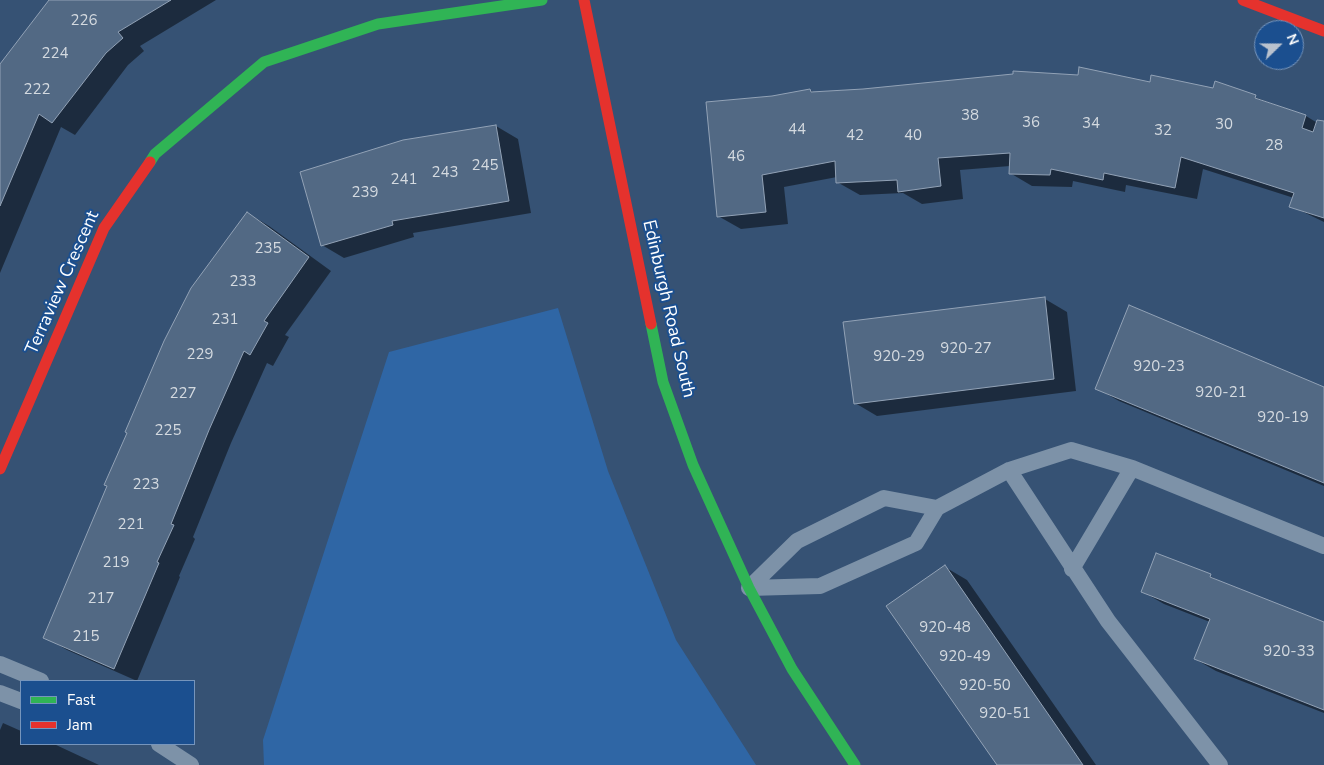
<!DOCTYPE html>
<style>
body{margin:0}
#map{position:relative;width:1324px;height:765px;overflow:hidden;background:#365274;font-family:"Nunito Sans",sans-serif}
canvas{display:block}
.legend{position:absolute;left:20px;top:680px;width:175px;height:65px;box-sizing:border-box;background:#1b4f8f;border:1px solid #7695bc;margin:0;padding:6px 9px;list-style:none;font-size:15px;color:#fff}
.legend li{display:flex;align-items:center;gap:10px;height:25px}
.legend b{width:25px;border:1px solid #7695bc}
.north{position:absolute;left:1254px;top:20px;width:50px;height:50px;box-sizing:border-box;background:#1b4f8f;border:1px solid #7695bc;border-radius:50%;rotate:68deg;font-size:14px;font-weight:700;line-height:20px;text-align:center;color:#fff}
.north::after{content:'';display:block;margin:auto;width:18px;height:22px;background:#b9c2ce;clip-path:polygon(50% 0,100% 100%,50% 72%,0 100%)}
</style>
<div id="map">
<canvas width="1324" height="765"></canvas>
<ul class="legend">
<li><b style="height:6px;background:#30b455"></b>Fast</li>
<li><b style="height:6px;background:#e5322d"></b>Jam</li>
</ul>
<div class="north">N</div>
</div>
<script>
const ctx = document.querySelector('canvas').getContext('2d');
ctx.lineJoin = 'round';
function fill(path, color) {
  ctx.fillStyle = color;
  ctx.fill(path, 'evenodd');
}
function shape(rows) {
  const path = new Path2D();
  for (const r of rows) {
    path.moveTo(r[0], r[1]);
    for (let i = 2; i < r.length; i += 2) path.lineTo(r[i], r[i + 1]);
  }
  return path;
}
function stroke(path, color, width, dash) {
  ctx.strokeStyle = color;
  ctx.lineWidth = width;
  ctx.lineCap = dash ? 'butt' : 'round';
  ctx.setLineDash(dash || []);
  ctx.stroke(path);
}
function label(font, color, halo, rows, align = 'center') {
  ctx.font = font + ' "Nunito Sans",sans-serif';
  ctx.lineWidth = 4;
  ctx.setLineDash([]);
  ctx.textBaseline = 'middle';
  ctx.strokeStyle = halo;
  ctx.fillStyle = color;
  for (const [text, x, y, turn = 0] of rows) {
    ctx.save();
    ctx.translate(x, y);
    ctx.rotate((+turn || 0) * Math.PI / 180);
    ctx.textAlign = isNaN(turn) ? turn : align;
    if (halo) ctx.strokeText(text, 0, 0);
    ctx.fillText(text, 0, 0);
    ctx.restore();
  }
}
const green = shape([
 [558,308,608,471,676,640,756,765,264,765,263,740,389,352]
]);
const shadow = shape([
 [51,0,216,0,140,46,144,51,128,65,75,135,61,127,0,273,0,66],
 [1151,83,1214,89,1216,83,1306,116,1324,127,1324,222,1291,206,1294,198,1203,169,1197,199,1126,185,1125,192,1073,181,1072,187,1032,186,1010,173,1010,166,960,170,963,199,922,204,903,193,860,195,837,182,837,177,784,187,788,224,741,229,718,216,772,97,810,90,815,93],
 [496,126,518,139,531,213,413,233,414,237,344,258,322,245,404,141],
 [247,213,269,226,331,271,285,335,289,337,273,366,267,363,231,443,193,537,195,539,179,576,180,577,137,681,67,650,45,637],
 [1045,299,1067,312,1076,391,877,416,855,403],
 [1096,388,1324,389,1324,486,1119,401],
 [945,567,967,580,1096,765,998,765],
 [1210,576,1227,585,1324,623,1324,713,1216,671,1195,659,1210,622,1164,604,1143,592],
 [3,723,21,731,21,744,54,744,99,765,0,765,0,730]
]);
const building = shape([
 [49,0,171,0,118,32,123,38,106,53,52,123,39,114,0,206,0,64,49,0],
 [1079,67,1150,82,1151,75,1213,88,1215,81,1256,95,1255,98,1306,115,1302,128,1313,132,1317,120,1324,121,1324,218,1289,207,1294,193,1181,157,1175,188,1104,173,1103,180,1051,169,1050,175,1009,174,1010,153,938,158,941,186,898,192,897,180,836,183,835,161,762,175,766,212,717,217,706,102,772,96,810,89,811,92,863,89,1013,74,1013,71,1078,75,1079,67],
 [496,125,509,201,392,221,393,225,321,246,300,172,403,140,496,125],
 [247,212,309,257,264,321,268,323,250,355,244,351,209,430,171,524,174,525,157,562,159,563,114,669,43,638,107,486,104,485,127,433,125,432,164,341,191,288,247,212],
 [1045,297,1054,379,854,404,843,322,1045,297],
 [1129,305,1324,387,1324,483,1095,389,1129,305],
 [1156,553,1211,574,1210,577,1324,622,1324,710,1194,659,1210,619,1141,592,1156,553],
 [945,565,1064,737,1083,765,997,765,886,606,945,565]
]);
const lane = shape([
 [1009,470,1108,621,1220,765],
 [1072,569,1132,468],
 [749,588,820,586,916,543,937,508,1009,470,1071,450,1132,468,1324,546],
 [749,588,797,541,884,498,937,508],
 [0,664,41,681],
 [0,693,21,701],
 [159,744,191,765]
]);
const fast = shape([
 [150,162,155,154,264,62,378,24,542,0],
 [651,324,663,382,693,465,749,588,792,669,855,765]
]);
const jam = shape([
 [584,0,651,324],
 [1243,0,1324,31],
 [0,469,104,228,150,162]
]);
const numberNames = [
 ["226",84,21],
 ["224",55,54],
 ["222",37,90],
 ["38",970,116],
 ["36",1031,123],
 ["34",1091,124],
 ["30",1224,125],
 ["44",797,130],
 ["32",1163,131],
 ["42",855,136],
 ["40",913,136],
 ["28",1274,146],
 ["46",736,157],
 ["245",485,166],
 ["243",445,173],
 ["241",404,180],
 ["239",365,193],
 ["235",268,249],
 ["233",243,282],
 ["231",225,320],
 ["920-27",966,349],
 ["229",200,355],
 ["920-29",899,357],
 ["920-23",1159,367],
 ["920-21",1221,393],
 ["227",183,394],
 ["920-19",1283,418],
 ["225",168,431],
 ["223",146,485],
 ["221",131,525],
 ["219",116,563],
 ["217",101,599],
 ["920-48",945,628],
 ["215",86,637],
 ["920-33",1289,652],
 ["920-49",965,657],
 ["920-50",985,686],
 ["920-51",1005,714]
];
const streetNames = [
 ["Terraview Crescent",63,283,-66],
 ["Edinburgh Road South",668,309,77]
];
fill(green, '#2f66a5');
fill(shadow, '#0007');
fill(building, '#526984');
stroke(building, '#92a2b6', 1);
stroke(lane, '#7d92a8', 16);
stroke(fast, '#30b455', 11);
stroke(jam, '#e5322d', 11);
label('15px', '#d4dae0', null, numberNames);
label('18px', '#fff', '#1b4f8f', streetNames);
</script>
